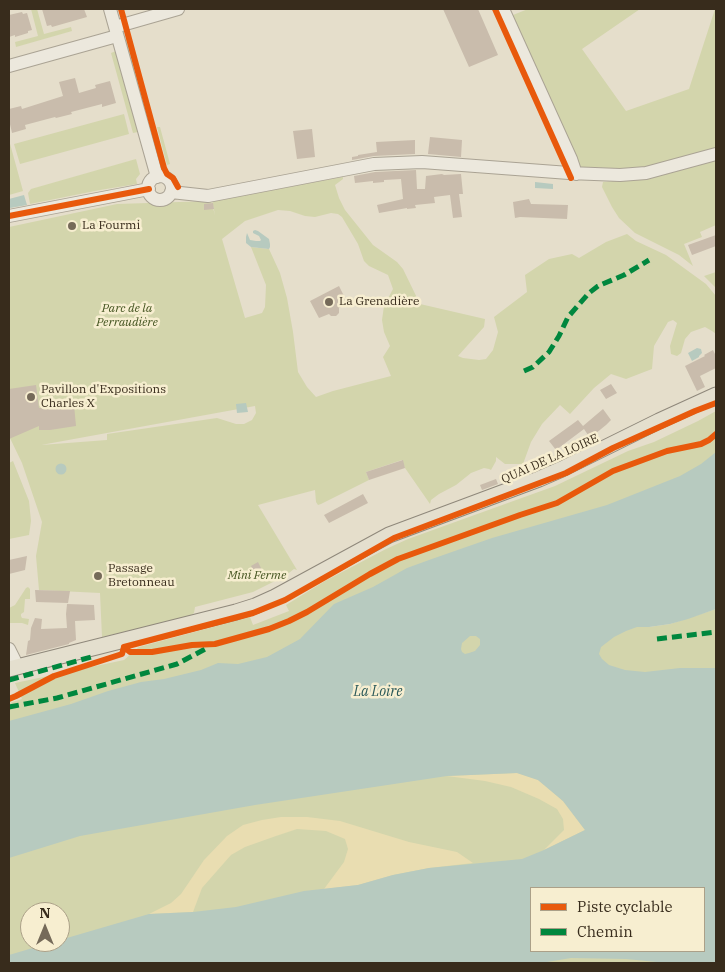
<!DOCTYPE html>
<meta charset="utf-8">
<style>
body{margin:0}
#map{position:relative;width:725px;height:972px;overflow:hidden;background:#e5decb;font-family:"IBM Plex Serif",serif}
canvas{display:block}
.frame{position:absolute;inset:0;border:10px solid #382c1c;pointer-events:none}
.legend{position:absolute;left:530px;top:887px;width:175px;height:65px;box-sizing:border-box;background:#f7eed0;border:1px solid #aba088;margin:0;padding:6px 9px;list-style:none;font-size:15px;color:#382c1c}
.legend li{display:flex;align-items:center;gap:10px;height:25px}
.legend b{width:25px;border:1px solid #aba088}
.north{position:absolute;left:20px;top:902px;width:50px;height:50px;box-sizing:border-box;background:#f7eed0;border:1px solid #aba088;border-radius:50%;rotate:0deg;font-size:14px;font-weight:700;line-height:20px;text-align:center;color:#382c1c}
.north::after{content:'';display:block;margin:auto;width:18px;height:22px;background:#756a59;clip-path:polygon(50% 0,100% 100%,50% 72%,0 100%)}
</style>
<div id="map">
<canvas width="725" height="972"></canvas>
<div class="frame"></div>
<ul class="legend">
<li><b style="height:6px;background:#e8590c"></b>Piste cyclable</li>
<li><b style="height:6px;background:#00873e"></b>Chemin</li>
</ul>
<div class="north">N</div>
</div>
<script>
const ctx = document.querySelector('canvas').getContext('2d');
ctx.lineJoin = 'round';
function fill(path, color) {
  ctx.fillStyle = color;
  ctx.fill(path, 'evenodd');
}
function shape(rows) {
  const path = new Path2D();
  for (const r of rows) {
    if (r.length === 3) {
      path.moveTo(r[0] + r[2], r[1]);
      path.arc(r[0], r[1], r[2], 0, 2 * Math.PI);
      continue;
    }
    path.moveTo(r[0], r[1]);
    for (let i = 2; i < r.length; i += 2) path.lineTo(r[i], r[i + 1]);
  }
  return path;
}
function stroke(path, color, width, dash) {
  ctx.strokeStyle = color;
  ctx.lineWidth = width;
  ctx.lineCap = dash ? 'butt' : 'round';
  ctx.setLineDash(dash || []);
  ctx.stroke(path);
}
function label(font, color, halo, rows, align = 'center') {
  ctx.font = font + ' "IBM Plex Serif",serif';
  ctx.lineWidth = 5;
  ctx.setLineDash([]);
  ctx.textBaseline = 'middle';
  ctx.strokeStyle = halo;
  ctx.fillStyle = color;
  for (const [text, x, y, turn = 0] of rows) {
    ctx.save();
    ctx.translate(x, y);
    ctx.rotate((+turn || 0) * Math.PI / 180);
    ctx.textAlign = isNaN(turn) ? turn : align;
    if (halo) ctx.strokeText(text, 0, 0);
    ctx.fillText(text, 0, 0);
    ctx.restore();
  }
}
const green = shape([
 [31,9,37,9,44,34,71,27,72,31,16,47,15,42,38,36],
 [528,9,640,9,582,49,626,111,689,89,715,9,716,9,716,151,646,169,578,167,508,17],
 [128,39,162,166,158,167,124,41],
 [116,51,138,132,133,133,111,53],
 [124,114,129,134,20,164,14,144],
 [157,127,160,127,170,164,167,165],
 [9,140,23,191,9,195],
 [136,159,140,174,136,179,137,184,100,190,30,204,28,193,31,189],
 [715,160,716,163,716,225,700,232,702,237,684,244,693,266,679,255,635,233,619,218,612,207,602,187,603,182,647,178],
 [343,177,343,179,335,185,339,198,345,210,373,245,397,262,403,269,420,304,485,319,484,327,458,356,463,358,479,360,486,359,493,350,498,332,494,317,527,292,525,275,549,259,572,254,579,258,606,242,627,234,636,241,666,255,706,284,716,296,716,334,712,331,705,327,691,332,685,339,681,353,677,356,671,354,670,346,677,323,673,320,668,322,654,346,652,369,626,379,611,374,594,388,570,414,560,405,542,424,531,442,523,464,505,464,496,457,496,461,491,470,489,469,484,468,471,473,456,485,439,494,431,500,430,504,405,468,402,460,366,472,369,480,321,504,318,505,316,502,315,490,258,505,297,570,294,569,285,576,253,592,195,607,194,613,188,617,102,637,100,593,39,590,36,556,42,522,22,463,9,436,9,227,117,204,211,201,215,215,212,200],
 [278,210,290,211,305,216,315,217,331,213,338,214,342,217,358,244,364,261,369,266,388,275,393,289,384,306,382,320,384,332,390,346,383,357,391,376,333,391,316,397,307,387,298,372,293,332,287,298,280,273,269,249,251,247,266,285,265,307,262,313,245,318,222,239,245,221],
 [255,406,256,413,252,420,244,424,236,424,217,418,107,434,107,440,41,445],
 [716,272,716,288,704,276],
 [716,411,716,601,637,627,649,627,670,624,716,609,716,668,687,668,716,963,9,963,9,703,22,699,15,683,124,660,139,647,250,617,253,625,289,611,286,605,325,581,386,549,408,539,555,486,628,451,654,442,698,421],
 [531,888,704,888,704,951,531,951],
 [30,912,60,912,60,942,30,942],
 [13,461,29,501,31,521,29,535,9,539,9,463],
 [28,587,30,589,30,599,25,599,24,612,21,614,21,616,22,618,29,619,28,625,22,623,9,623,9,608,15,605,26,588]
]);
const sand = shape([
 [517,773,538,780,563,801,585,830,544,850,564,830,563,819,557,809,539,799,511,787,485,781,447,776],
 [281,817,307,817,340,821,409,842,457,852,473,863,429,868,393,875,358,885,324,889,344,862,348,849,345,839,326,831,297,829,276,836,245,847,231,855,202,888,193,912,149,914,171,903,181,894,204,860,227,836,243,825,262,820]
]);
const water = shape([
 [535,182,553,184,553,189,535,188],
 [24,195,27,205,10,208,9,199],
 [255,230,258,231,269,239,270,244,270,247,269,249,251,247,246,243,246,237,247,233,250,240,256,241,260,241,261,240,259,236,253,233,253,231],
 [697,348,701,349,702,353,699,356,699,357,692,361,688,353],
 [246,403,248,412,237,413,236,404],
 [716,452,716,609,688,619,670,624,649,627,637,627,626,631,614,637,601,647,599,654,602,659,609,665,625,670,645,672,680,668,716,668,716,963,667,963,626,959,571,958,541,963,9,963,9,955,53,942,60,942,60,940,149,914,193,912,236,907,304,891,358,885,393,875,429,868,522,859,544,850,585,830,563,801,538,780,517,773,447,776,255,805,80,836,9,858,9,721,71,704,108,691,141,682,164,679,201,670,218,663,238,664,267,657,300,639,334,604,373,587,407,568,429,560,492,538,607,505,680,476,701,464],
 [470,636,476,636,480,639,480,645,475,651,469,653,465,654,462,652,461,649,462,643],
 [531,888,704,888,704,951,531,951],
 [61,469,5.5]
]);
const building = shape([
 [42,9,84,9,87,17,52,27,51,25,47,26],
 [443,9,478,9,498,55,469,67],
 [22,12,23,14,27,13,32,30,28,31,28,33,15,37,15,35,9,37,9,15],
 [75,78,79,93,96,88,95,85,110,81,116,103,102,107,102,104,71,112,72,114,56,118,55,117,25,125,26,129,12,133,9,120,9,109,21,106,22,109,63,96,59,82],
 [312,129,315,157,297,159,293,131],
 [430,137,462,140,461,157,428,154],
 [415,140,415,154,374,156,352,160,352,157,358,156,358,155,377,152,376,142],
 [416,170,417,189,425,189,426,176,442,174,444,175,461,174,463,194,459,194,462,217,453,218,450,195,434,197,435,203,415,205,416,208,407,209,407,208,379,213,377,205,403,199,401,179,384,180,384,182,373,183,373,181,355,183,354,176,375,172],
 [529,199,531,204,568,205,567,219,520,217,515,218,513,202],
 [213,203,214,209,204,210,204,204],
 [716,235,716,246,692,255,688,245],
 [339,286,348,304,339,308,339,313,336,316,331,316,329,314,319,318,310,301],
 [713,350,716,356,716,368,700,376,705,387,697,391,685,366,705,356,704,355],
 [611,384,617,393,606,399,600,390],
 [36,385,39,408,74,405,76,426,50,430,39,430,39,426,9,439,9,389],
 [603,409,611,420,606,425,590,438,584,429,556,450,549,441,578,420,583,426],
 [403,460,405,468,369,480,366,472],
 [496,479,498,484,482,490,480,485],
 [363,494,368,503,329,523,324,515],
 [27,556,25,570,9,574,9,560],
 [258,562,263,572,256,575,251,566],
 [35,590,70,591,68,603,36,602],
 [67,604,94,605,95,620,75,621,76,640,69,643,69,644,26,655,28,641,30,640,31,628,35,618,42,619,41,629,67,628,66,614]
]);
const minor = shape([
 [110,9,157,177],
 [503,9,571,159,576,174],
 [115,27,178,9],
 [9,66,117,36],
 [160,188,12],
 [171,192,208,196,374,164,422,162,569,173,620,175,646,173,716,154],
 [9,216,149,189],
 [9,649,18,667]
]);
const major = shape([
 [9,669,236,612,255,606,275,597,389,535,539,479,562,469,659,421,716,395]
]);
const quiet = shape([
 [524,371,533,367,549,352,559,336,568,317,589,293,598,286,624,275,649,260],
 [657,639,716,632],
 [9,680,91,657],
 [9,707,57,698,177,664,209,647]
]);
const cycleway = shape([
 [121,9,164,168,167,174,173,178,178,187],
 [495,9,571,178],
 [9,216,149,189],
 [124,647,234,618,253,613,285,600,394,538,566,473,613,448,695,411,716,403],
 [9,699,16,696,54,676,122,654,124,647,130,652,152,652,192,645,215,644,269,629,289,621,307,612,370,574,398,559,520,515,557,503,613,471,667,451,701,444,709,440,716,434]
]);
const markers = [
 [72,226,5,"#756a59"],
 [329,302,5,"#756a59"],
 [31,397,5,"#756a59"],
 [98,576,5,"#756a59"]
];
const poiNames = [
 ["La Fourmi",82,226],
 ["La Grenadière",339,302],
 ["Pavillon d'Expositions",41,390],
 ["Charles X",41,404],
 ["Passage",108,569],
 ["Bretonneau",108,583]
];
const parkNames = [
 ["Parc de la",127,309],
 ["Perraudière",127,323],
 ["Mini Ferme",257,576]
];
const streetNames = [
 ["QUAI DE LA LOIRE",550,459,-24]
];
const waterNames = [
 ["La Loire",378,692]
];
fill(green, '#d3d5ac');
fill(sand, '#e9ddb1');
fill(water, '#b7cabf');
fill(building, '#c9bcac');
stroke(minor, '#aaa394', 14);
stroke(major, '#8f887b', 17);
stroke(minor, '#ece8dd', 12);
stroke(major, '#e4dfce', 15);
stroke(quiet, '#00873e', 5, [10, 5]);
stroke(cycleway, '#e8590c', 6);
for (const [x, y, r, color] of markers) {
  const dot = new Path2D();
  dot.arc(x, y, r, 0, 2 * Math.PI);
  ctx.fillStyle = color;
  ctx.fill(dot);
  stroke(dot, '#f7eed0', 2);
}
label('12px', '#382c1c', '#f7eed0', poiNames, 'left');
label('italic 12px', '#465622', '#f7eed0', parkNames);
label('12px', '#382c1c', '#f7eed0', streetNames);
label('italic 14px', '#2b5959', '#f7eed0', waterNames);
</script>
